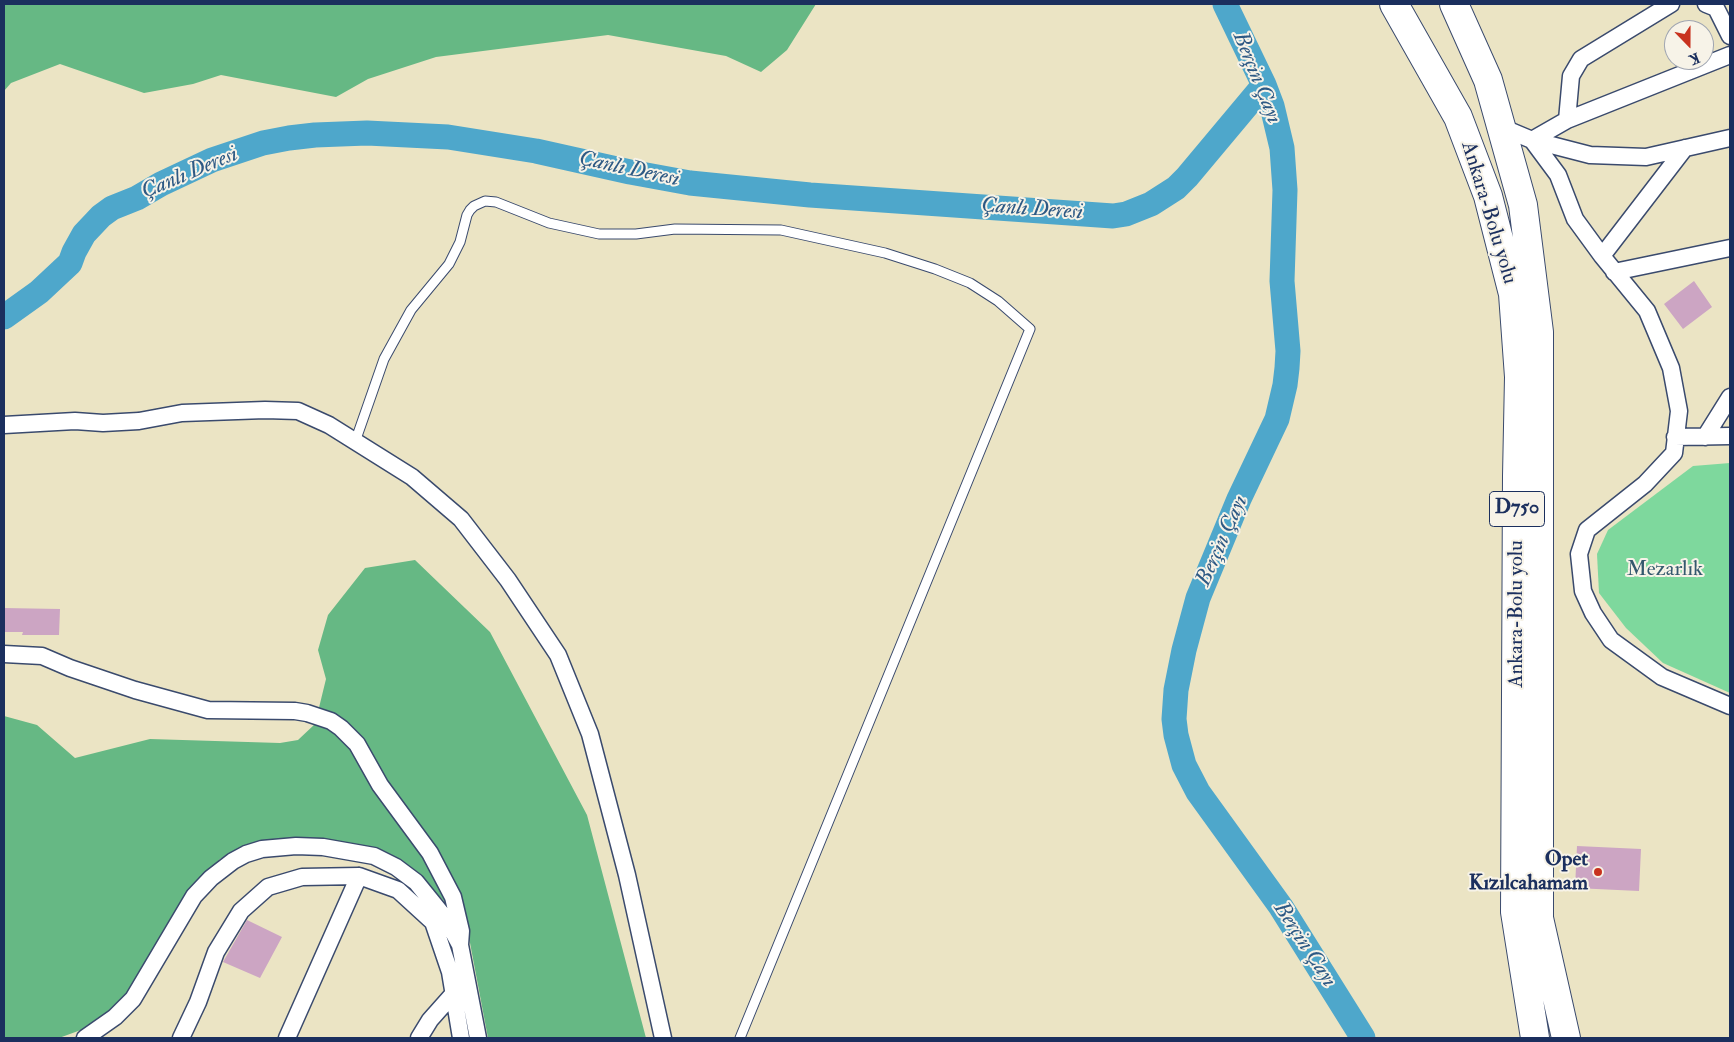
<!DOCTYPE html>
<meta charset="utf-8">
<style>
body{margin:0}
#map{position:relative;width:1734px;height:1042px;overflow:hidden;background:#ebe4c4;font-family:"IM FELL Double Pica",serif}
canvas{display:block}
.frame{position:absolute;inset:0;border:5px solid #1b2f5e;pointer-events:none}
.north{position:absolute;left:1664px;top:20px;width:50px;height:50px;box-sizing:border-box;background:#f7f3e8;border:1px solid #9fa5b1;border-radius:50%;rotate:158deg;font-size:14px;font-weight:700;line-height:20px;text-align:center;color:#1b2f5e}
.north::after{content:'';display:block;margin:auto;width:18px;height:22px;background:#c8321e;clip-path:polygon(50% 0,100% 100%,50% 72%,0 100%)}
</style>
<div id="map">
<canvas width="1734" height="1042"></canvas>
<div class="frame"></div>
<div class="north">K</div>
</div>
<script>
const ctx = document.querySelector('canvas').getContext('2d');
ctx.lineJoin = 'round';
function fill(path, color) {
  ctx.fillStyle = color;
  ctx.fill(path, 'evenodd');
}
function shape(rows) {
  const path = new Path2D();
  for (const r of rows) {
    path.moveTo(r[0], r[1]);
    for (let i = 2; i < r.length; i += 2) path.lineTo(r[i], r[i + 1]);
  }
  return path;
}
function stroke(path, color, width, dash) {
  ctx.strokeStyle = color;
  ctx.lineWidth = width;
  ctx.lineCap = dash ? 'butt' : 'round';
  ctx.setLineDash(dash || []);
  ctx.stroke(path);
}
function label(font, color, halo, rows, align = 'center') {
  ctx.font = font + ' "IM FELL Double Pica",serif';
  ctx.lineWidth = 4;
  ctx.setLineDash([]);
  ctx.textBaseline = 'middle';
  ctx.strokeStyle = halo;
  ctx.fillStyle = color;
  for (const [text, x, y, turn = 0] of rows) {
    ctx.save();
    ctx.translate(x, y);
    ctx.rotate((+turn || 0) * Math.PI / 180);
    ctx.textAlign = isNaN(turn) ? turn : align;
    if (halo) ctx.strokeText(text, 0, 0);
    ctx.fillText(text, 0, 0);
    ctx.restore();
  }
}
const green = shape([
 [1730,463,1730,693,1663,663,1626,628,1599,593,1597,554,1608,530,1693,466]
]);
const forest = shape([
 [4,4,816,4,787,50,761,72,726,56,608,35,436,57,368,79,336,97,221,75,193,84,144,93,60,64,11,83,4,91],
 [415,560,490,632,587,815,646,1038,488,1038,467,927,441,898,403,862,366,846,300,840,256,842,220,859,194,887,125,999,89,1027,59,1038,4,1038,4,716,37,725,75,758,150,739,280,743,298,740,315,724,326,679,318,650,328,615,365,568]
]);
const river = shape([
 [1225,4,1264,85,1272,106,1282,148,1285,190,1282,281,1288,351,1287,368,1285,385,1277,419,1239,499,1198,598,1184,650,1176,690,1174,719,1176,735,1184,765,1198,792,1281,907,1363,1038],
 [4,317,39,292,70,263,74,252,84,234,101,216,112,208,137,198,161,184,212,160,263,143,289,138,315,135,367,133,448,137,536,151,630,172,690,183,810,195,1113,216,1126,214,1151,204,1176,188,1187,177,1264,85]
]);
const building = shape([
 [1694,281,1712,307,1683,329,1664,304],
 [4,608,60,609,59,635,22,635,23,632,4,632],
 [1577,846,1641,849,1639,891,1575,888],
 [247,920,282,937,260,978,223,962]
]);
const lane = shape([
 [355,442,384,359,411,310,449,264,460,242,467,215,470,210,474,206,485,201,496,202,549,223,599,234,636,234,675,229,781,230,885,253,935,269,970,283,998,301,1030,329,740,1038]
]);
const street = shape([
 [1706,4,1716,8,1730,36],
 [1567,120,1730,55],
 [1501,127,1532,140,1558,175,1575,219,1602,256,1647,311,1671,368,1679,411,1674,453,1645,484,1587,530,1579,554,1583,591,1593,613,1611,640,1662,677,1730,706],
 [1532,140,1567,120,1571,76,1581,59,1671,4],
 [1532,140,1590,155,1646,157,1730,138],
 [1602,256,1685,148],
 [1614,272,1730,248],
 [4,425,75,421,103,423,139,421,182,413,265,410,298,411,329,425,412,477,461,519,508,580,558,655,590,734,627,875,663,1038],
 [1675,437,1730,436],
 [1705,437,1730,397],
 [4,654,42,656,70,668,135,690,208,710,295,711,307,713,331,721,341,728,357,744,380,785,430,853,453,897,461,931,460,945],
 [85,1038,115,1017,133,999,194,896,211,878,233,861,246,854,262,849,296,846,323,847,374,856,396,867,416,882,446,919,460,945,478,1038],
 [181,1038,198,1002,216,952,241,911,268,887,302,877,359,876,398,890,433,922,450,972,461,1038],
 [287,1038,359,876],
 [419,1038,430,1020,454,993]
]);
const highway = shape([
 [1394,4,1458,117,1488,196,1513,294,1519,377,1517,476,1515,912,1535,1038],
 [1454,4,1488,80,1523,205,1539,332,1539,918,1566,1038]
]);
const markers = [
 [1598,872,5,"#c8321e"]
];
const shields = [
 [1517,509,55]
];
const shieldNames = [
 ["D750",1517,509]
];
const streetNames = [
 ["Ankara-Bolu yolu",1488,213,73],
 ["Ankara-Bolu yolu",1517,614,-90]
];
const parkNames = [
 ["Mezarlık",1665,570]
];
const poiNames = [
 ["Opet",1588,860],
 ["Kızılcahamam",1588,884]
];
const waterNames = [
 ["Berçin Çayı",1256,78,68],
 ["Çanlı Deresi",629,170,12],
 ["Çanlı Deresi",190,174,-23],
 ["Çanlı Deresi",1032,210,4],
 ["Berçin Çayı",1223,541,-66],
 ["Berçin Çayı",1304,945,57]
];
fill(green, '#7ed89d');
fill(forest, '#66b884');
stroke(river, '#4ea7cb', 25);
fill(building, '#cca5c3');
stroke(lane, '#3a4a6d', 11);
stroke(street, '#3a4a6d', 19);
stroke(highway, '#3a4a6d', 30);
stroke(lane, '#fff', 9);
stroke(street, '#fff', 16);
stroke(highway, '#fff', 28);
for (const [x, y, r, color] of markers) {
  const dot = new Path2D();
  dot.arc(x, y, r, 0, 2 * Math.PI);
  ctx.fillStyle = color;
  ctx.fill(dot);
  stroke(dot, '#f7f3e8', 2);
}
for (const [x, y, w] of shields) {
  const box = new Path2D();
  box.roundRect(x - w / 2, y - 17.5, w, 35, 4);
  ctx.fillStyle = '#f7f3e8';
  ctx.fill(box);
  stroke(box, '#1b2f5e', 1);
}
label('bold 20px', '#1b2f5e', null, shieldNames);
label('21px', '#1b2f5e', '#f7f3e8', streetNames);
label('21px', '#34596e', '#f7f3e8', parkNames);
label('bold 21px', '#1b2f5e', '#f7f3e8', poiNames, 'right');
label('italic 22px', '#2d5984', '#f7f3e8', waterNames);
</script>
